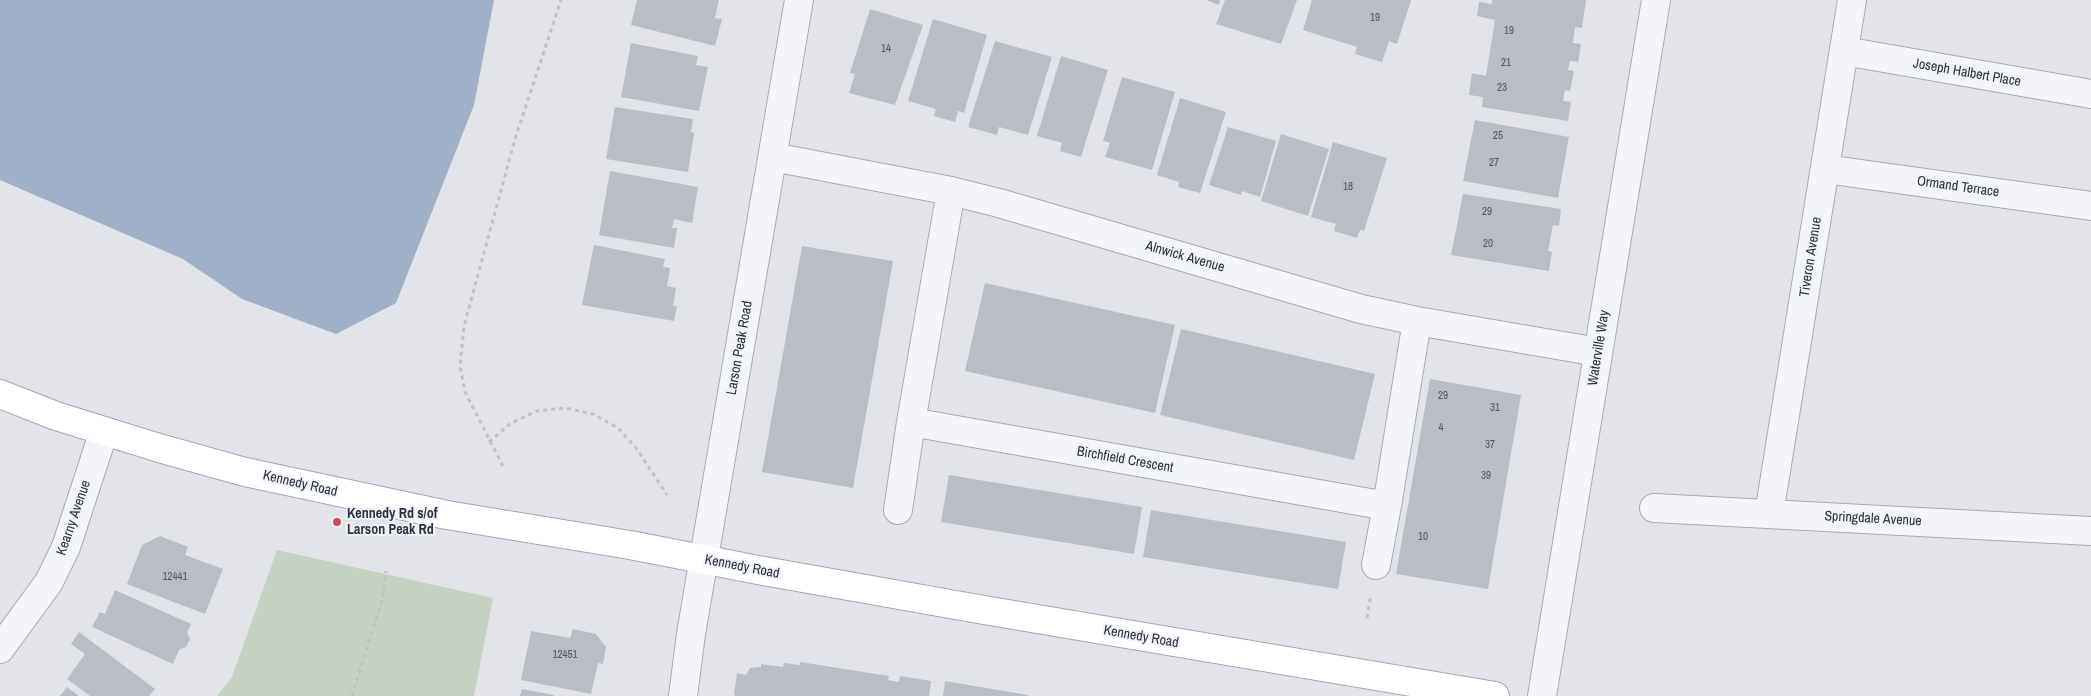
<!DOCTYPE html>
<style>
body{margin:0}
canvas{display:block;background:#e2e4e9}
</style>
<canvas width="2091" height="696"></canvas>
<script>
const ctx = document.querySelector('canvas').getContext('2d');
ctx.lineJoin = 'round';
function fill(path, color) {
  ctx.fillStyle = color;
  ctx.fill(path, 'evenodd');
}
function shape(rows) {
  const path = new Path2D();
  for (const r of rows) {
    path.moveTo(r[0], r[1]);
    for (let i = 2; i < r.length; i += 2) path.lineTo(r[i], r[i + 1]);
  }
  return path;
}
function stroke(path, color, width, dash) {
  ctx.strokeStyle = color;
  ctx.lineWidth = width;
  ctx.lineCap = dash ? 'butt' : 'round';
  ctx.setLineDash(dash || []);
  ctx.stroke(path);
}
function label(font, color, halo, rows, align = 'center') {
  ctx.font = font + ' "Archivo Narrow",sans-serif';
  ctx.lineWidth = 4;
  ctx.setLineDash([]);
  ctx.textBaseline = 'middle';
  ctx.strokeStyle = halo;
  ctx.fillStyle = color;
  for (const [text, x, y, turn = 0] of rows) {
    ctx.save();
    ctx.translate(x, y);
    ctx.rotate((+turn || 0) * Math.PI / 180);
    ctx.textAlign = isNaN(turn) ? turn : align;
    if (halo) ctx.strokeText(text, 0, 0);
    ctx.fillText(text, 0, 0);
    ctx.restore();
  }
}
const green = shape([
 [277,550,493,598,474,696,217,696,232,677]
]);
const water = shape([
 [0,0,494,0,474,105,396,303,336,334,242,299,183,259,0,180]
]);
const building = shape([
 [637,0,719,0,715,18,722,19,715,46,631,25],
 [1206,0,1220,0,1219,5],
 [1225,0,1297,0,1281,44,1216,24],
 [1312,0,1411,0,1397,44,1389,41,1382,62,1355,54,1357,47,1303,30],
 [1492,0,1586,0,1582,28,1575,27,1573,43,1581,44,1578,62,1570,61,1568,70,1574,71,1570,91,1565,90,1563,101,1571,102,1568,121,1482,107,1483,97,1469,95,1472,73,1486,76,1495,20,1477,16,1479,2,1492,4],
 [870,9,923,25,895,105,849,93,855,74,850,73],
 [933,19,987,35,964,113,958,111,955,122,934,116,936,109,908,101],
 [995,41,1052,57,1028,135,999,127,997,135,968,127],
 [631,43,698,56,696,65,708,67,699,111,621,97],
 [1061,56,1108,70,1081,157,1060,151,1062,143,1037,136],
 [1122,77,1175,92,1152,170,1105,157,1110,143,1103,141],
 [1180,98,1226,112,1200,193,1178,187,1179,182,1157,175],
 [615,107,693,119,691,132,694,133,688,172,606,159],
 [1475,120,1569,137,1558,198,1463,181],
 [1228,127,1276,141,1260,197,1242,191,1241,195,1209,185],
 [1281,134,1329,149,1308,216,1261,201],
 [1333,142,1387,158,1364,231,1360,230,1357,238,1334,231,1336,224,1311,217],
 [610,171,698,187,692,223,674,219,672,228,677,228,674,248,599,235],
 [1463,194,1561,209,1559,226,1553,225,1548,251,1552,252,1549,271,1451,255],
 [594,245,665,259,663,267,670,268,667,286,676,288,673,306,677,306,674,321,582,305],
 [802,246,893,261,853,488,762,472],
 [985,283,1175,325,1155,413,965,371],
 [1181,329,1375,374,1354,460,1160,415],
 [1430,379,1521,395,1488,589,1396,574],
 [949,475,1142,507,1134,554,941,522],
 [1151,510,1346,542,1338,589,1143,557],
 [160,536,188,547,185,555,223,569,205,614,127,584,142,545],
 [115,590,191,624,187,632,190,639,186,647,179,650,173,664,92,627,100,612,105,614],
 [573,629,596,634,606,647,603,664,598,663,591,694,521,680,531,631,570,638],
 [79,632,155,689,149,696,90,696,67,679,85,654,71,644],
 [800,662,889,676,888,680,899,682,900,676,931,681,929,696,735,696,734,694,737,673,746,675,750,668,761,667,761,664,783,667,784,663,800,665],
 [945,681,1028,695,1028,696,943,696],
 [67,687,79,696,60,696],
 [522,689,554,695,554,696,520,696]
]);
const path = shape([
 [489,442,511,423,537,411,565,408,593,414,618,428,637,449,667,495],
 [503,466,465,392,460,366,464,326,515,139,561,0],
 [1367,618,1371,594],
 [352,696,383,597,386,571]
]);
const minor = shape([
 [1844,51,2091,94],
 [773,157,951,191,999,203,1361,309,1417,321,1598,352],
 [1825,169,2091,206],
 [951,191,911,422,1387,506,1417,321],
 [1654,508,2091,531],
 [898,510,911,422],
 [1769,514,1852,0],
 [1376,565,1387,506],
 [0,649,49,582,66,547,104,431],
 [683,696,691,634,799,0],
 [1542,696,1656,0]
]);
const major = shape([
 [0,394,56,416,159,448,245,472,447,515,630,545,758,570,984,610,1495,696]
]);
const markers = [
 [337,522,5,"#c64f5b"]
];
const numberNames = [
 ["19",1375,18],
 ["19",1509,31],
 ["14",886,49],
 ["21",1506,63],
 ["23",1502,88],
 ["25",1498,136],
 ["27",1494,163],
 ["18",1348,187],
 ["29",1487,212],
 ["20",1488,244],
 ["29",1443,396],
 ["31",1495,408],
 ["4",1441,428],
 ["37",1490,445],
 ["39",1486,476],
 ["10",1423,537],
 ["12441",175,577],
 ["12451",565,655]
];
const streetNames = [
 ["Joseph Halbert Place",1967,73,10],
 ["Ormand Terrace",1958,187,8],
 ["Alnwick Avenue",1185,257,16],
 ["Tiveron Avenue",1811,257,-81],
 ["Larson Peak Road",740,348,-80],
 ["Waterville Way",1599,348,-81],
 ["Birchfield Crescent",1125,460,10],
 ["Kennedy Road",300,484,13],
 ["Kearny Avenue",74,518,-71],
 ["Springdale Avenue",1873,519,3],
 ["Kennedy Road",742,567,11],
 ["Kennedy Road",1141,637,10]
];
const poiNames = [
 ["Kennedy Rd s/of",347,514],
 ["Larson Peak Rd",347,530]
];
fill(green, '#c6d3c3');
fill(water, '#9fb0c7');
fill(building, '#b9bdc6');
stroke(minor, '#a7abb3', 30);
stroke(major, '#a2a8b4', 30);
stroke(path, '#c0c2c8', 3, [4, 4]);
stroke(minor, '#f4f5f8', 28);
stroke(major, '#fff', 28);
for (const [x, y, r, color] of markers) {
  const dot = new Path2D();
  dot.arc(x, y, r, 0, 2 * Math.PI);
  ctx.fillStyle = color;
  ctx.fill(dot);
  stroke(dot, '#f1f3f7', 2);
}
label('11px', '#4e5562', null, numberNames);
label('14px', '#2b3240', '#f1f3f7', streetNames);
label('bold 14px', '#2b3240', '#f1f3f7', poiNames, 'left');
</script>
